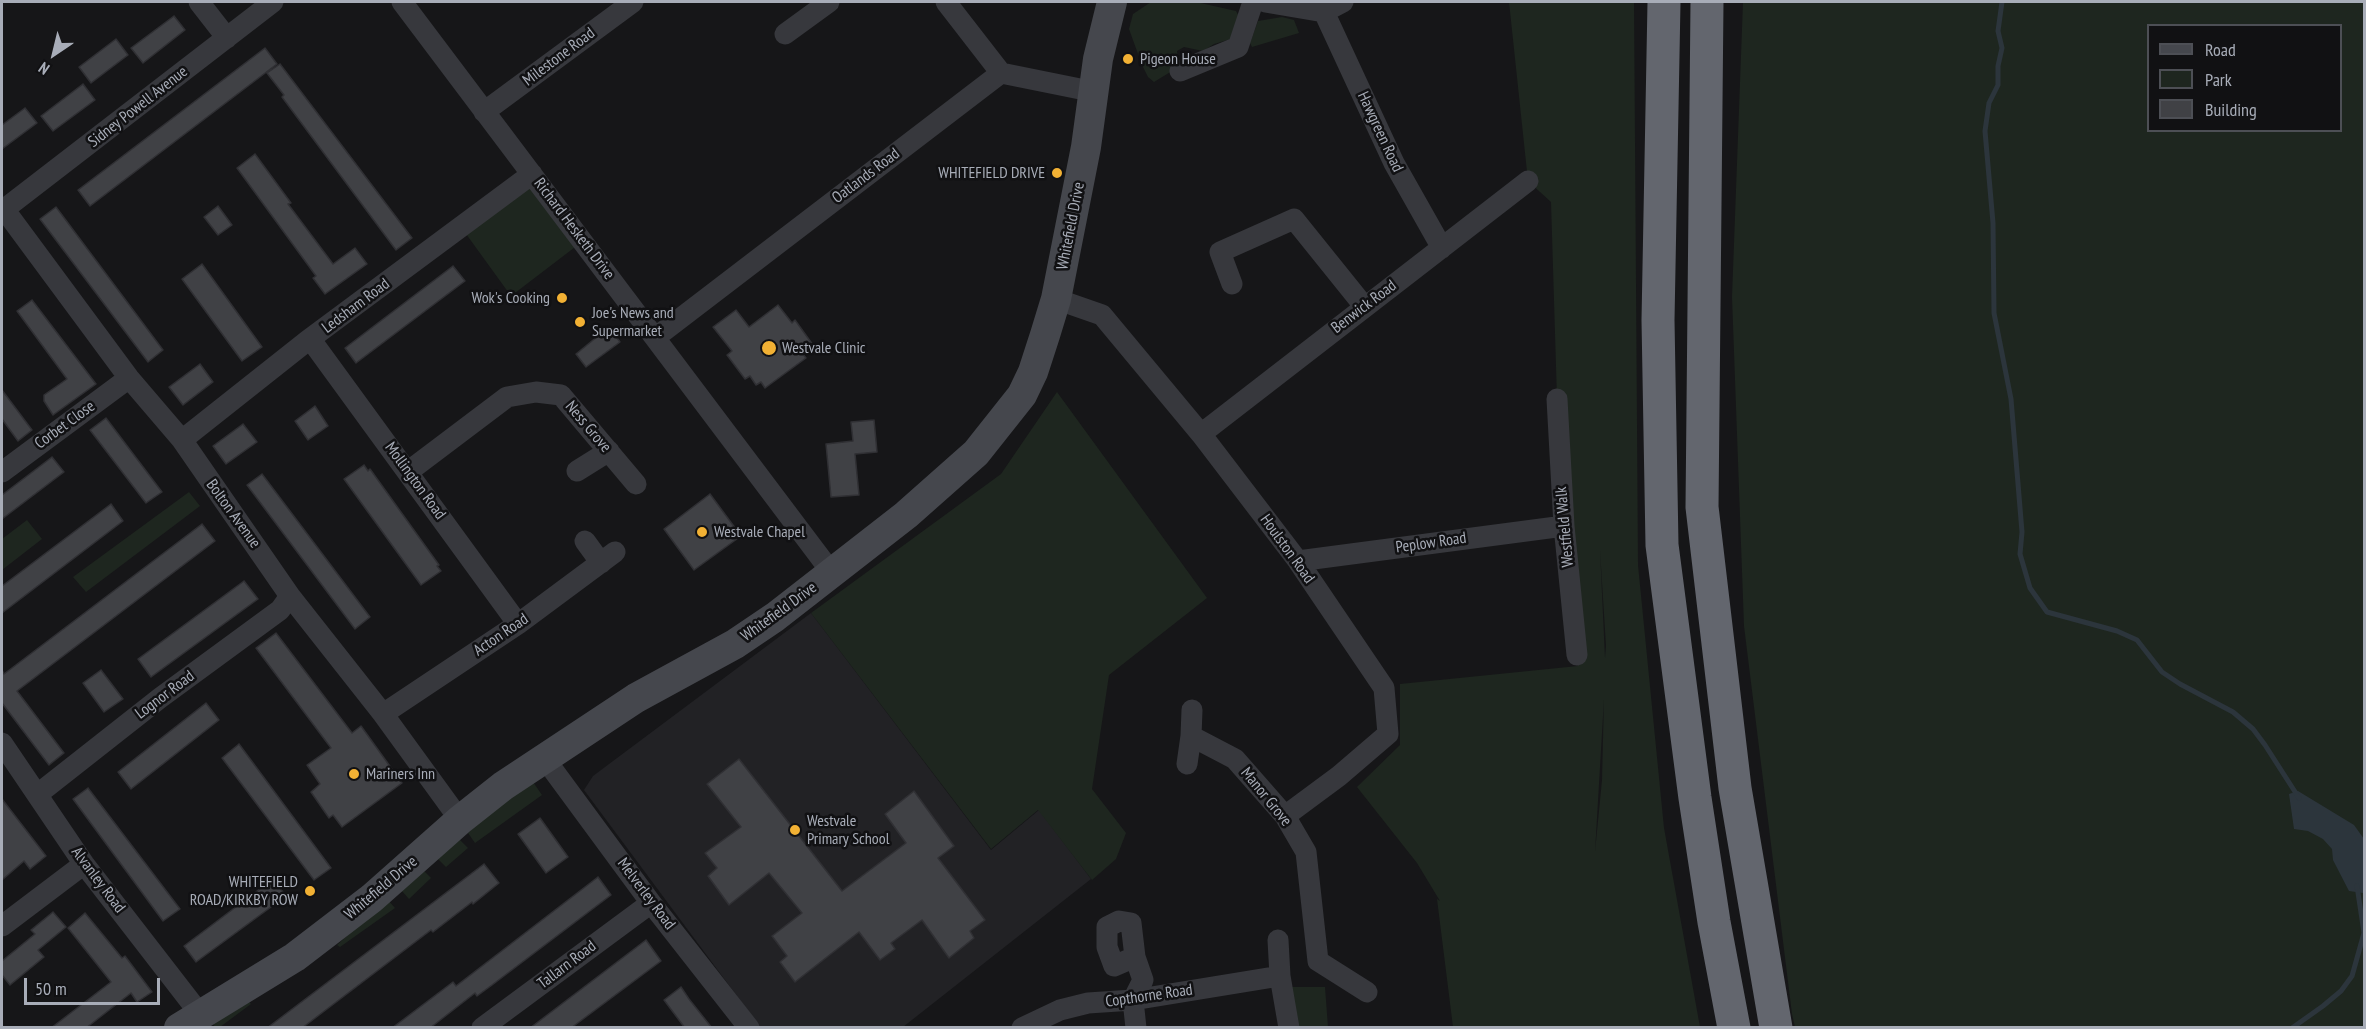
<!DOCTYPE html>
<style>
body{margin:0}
#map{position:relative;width:2366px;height:1029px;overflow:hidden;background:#161618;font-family:"PT Sans Narrow",sans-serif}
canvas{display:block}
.frame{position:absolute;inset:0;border:3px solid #a8adb8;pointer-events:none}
.legend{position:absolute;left:2147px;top:24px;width:195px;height:108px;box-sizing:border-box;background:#111113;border:2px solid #4d4f55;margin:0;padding:8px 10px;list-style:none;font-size:18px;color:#a8adb8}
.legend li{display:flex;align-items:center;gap:12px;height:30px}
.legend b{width:30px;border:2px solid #4d4f55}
.north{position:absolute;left:24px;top:24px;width:60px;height:60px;-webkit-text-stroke:4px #111113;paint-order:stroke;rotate:215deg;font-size:16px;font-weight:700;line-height:24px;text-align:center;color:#a8adb8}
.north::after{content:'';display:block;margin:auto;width:21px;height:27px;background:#a8adb8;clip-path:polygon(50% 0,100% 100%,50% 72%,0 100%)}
.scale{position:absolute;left:24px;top:978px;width:136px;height:27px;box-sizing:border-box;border:3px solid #a8adb8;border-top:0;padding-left:8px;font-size:18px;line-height:21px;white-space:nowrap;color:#a8adb8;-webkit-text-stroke:4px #111113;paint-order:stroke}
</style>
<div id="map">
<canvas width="2366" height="1029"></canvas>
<div class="frame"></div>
<ul class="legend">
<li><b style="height:8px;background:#45474d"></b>Road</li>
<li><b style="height:16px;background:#1e261f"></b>Park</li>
<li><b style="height:16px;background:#404145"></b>Building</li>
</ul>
<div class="north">N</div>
<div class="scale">50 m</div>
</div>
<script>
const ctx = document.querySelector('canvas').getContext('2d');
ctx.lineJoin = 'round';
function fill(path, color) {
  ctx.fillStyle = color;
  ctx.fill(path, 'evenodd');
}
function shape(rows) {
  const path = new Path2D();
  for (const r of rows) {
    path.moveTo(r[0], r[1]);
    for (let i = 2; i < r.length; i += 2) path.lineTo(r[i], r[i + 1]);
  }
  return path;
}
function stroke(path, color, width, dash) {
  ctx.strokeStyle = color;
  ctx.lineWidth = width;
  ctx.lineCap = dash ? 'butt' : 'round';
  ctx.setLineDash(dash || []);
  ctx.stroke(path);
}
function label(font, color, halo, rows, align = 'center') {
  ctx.font = font + ' "PT Sans Narrow",sans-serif';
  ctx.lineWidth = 5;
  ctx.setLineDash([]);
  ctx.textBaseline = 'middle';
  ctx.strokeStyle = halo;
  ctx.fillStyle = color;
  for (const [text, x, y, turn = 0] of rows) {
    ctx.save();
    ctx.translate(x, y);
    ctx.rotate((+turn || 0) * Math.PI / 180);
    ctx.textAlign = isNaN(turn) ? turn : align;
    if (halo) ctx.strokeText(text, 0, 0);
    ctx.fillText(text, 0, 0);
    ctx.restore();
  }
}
const built = shape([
 [811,613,991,850,1039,810,1091,879,903,1027,760,1027,584,790,593,776]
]);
const green = shape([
 [1151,2,1196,2,1236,11,1241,20,1231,39,1214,44,1203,51,1184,47,1177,51,1178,59,1170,66,1172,71,1154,82,1148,77,1142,65,1129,29,1133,14],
 [1509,2,1634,2,1638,565,1664,828,1700,1027,1453,1027,1437,899,1440,901,1417,863,1357,787,1400,745,1400,684,1578,666,1557,399,1551,202,1528,181],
 [1600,550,1606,646,1605,658],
 [1604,698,1602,780,1595,852,1604,699],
 [1743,2,2364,2,2364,1027,1795,1027,1792,1014,1744,626,1732,297],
 [2148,26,2340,26,2340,130,2148,130],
 [1282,17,1294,20,1299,33,1252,47,1250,43,1258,21],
 [532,174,583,241,511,296,461,227],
 [1057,392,1207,598,1109,675,1092,789,1126,833,1116,859,1092,880,1038,810,991,849,811,613,1001,474],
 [189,492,200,506,86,592,73,577],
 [27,520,42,539,2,570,2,539],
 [533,782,542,795,475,843,468,833,486,814],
 [458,838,468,848,446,867,437,858],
 [423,870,431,878,409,899,401,890],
 [387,899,395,908,340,947,337,945],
 [1289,987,1325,987,1328,1027,1289,1027],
 [246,999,251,1004,220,1027,215,1027,212,1022]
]);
const water = shape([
 [2298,791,2354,825,2364,839,2364,890,2363,893,2349,891,2333,860,2332,849,2323,839,2308,831,2294,829,2289,794]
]);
const stream = shape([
 [2002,2,1998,31,2002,48,1998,66,1998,85,1989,103,1985,131,1993,223,1994,313,2011,399,2022,532,2020,554,2030,588,2047,612,2117,631,2137,640,2162,672,2180,684,2233,712,2253,729,2265,745,2299,798],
 [2292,1028,2323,1006,2341,991,2352,976,2364,933,2357,886]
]);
const building = shape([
 [174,16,185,30,143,63,131,48,174,16],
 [116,39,128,55,91,83,79,67,116,39],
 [265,48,277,64,90,206,78,190,265,48],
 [280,64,412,238,396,250,282,97,284,95,267,73,280,64],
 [83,84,95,100,53,131,41,116,83,84],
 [25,108,37,123,2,149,2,125,25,108],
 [255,154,291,203,288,204,333,264,355,248,367,264,325,294,313,278,316,276,237,168,255,154],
 [218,206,232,225,218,235,204,217,218,206],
 [56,207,163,350,148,362,40,219,56,207],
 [202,264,262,347,242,361,182,279,202,264],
 [453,266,465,281,356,363,345,348,453,266],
 [32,300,96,384,53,415,44,401,44,395,67,379,17,311,32,300],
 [778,305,792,323,795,320,813,345,802,353,806,358,765,388,761,382,756,385,750,376,745,379,727,355,732,351,713,327,736,310,749,327,778,305],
 [609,327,620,342,586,367,576,354,609,327],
 [200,364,213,382,183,405,169,387,200,364],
 [2,390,32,430,18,441,2,419,2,390],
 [315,406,328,426,308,440,295,421,315,406],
 [106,418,162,492,146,503,90,430,106,418],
 [874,420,877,452,855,454,859,495,831,497,826,444,853,441,851,422,874,420],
 [243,424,257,442,226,464,213,446,243,424],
 [52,457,64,472,2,519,2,495,52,457],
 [364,465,368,471,370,469,439,565,437,566,441,571,421,585,344,479,364,465],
 [262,474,370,617,355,629,247,485,262,474],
 [710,494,741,536,694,570,664,529,710,494],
 [111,504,123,521,2,613,2,586,111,504],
 [202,524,215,541,17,691,64,753,49,765,2,703,2,670,4,674,202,524],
 [244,581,258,599,151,677,138,659,244,581],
 [276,633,352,733,361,726,402,783,342,827,333,815,329,818,311,792,320,784,307,765,331,748,256,648,276,633],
 [101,670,123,699,104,712,83,683,101,670],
 [206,703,219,720,131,789,118,772,206,703],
 [239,744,331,868,314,880,222,758,239,744],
 [739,759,842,891,906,843,885,814,914,791,954,846,938,858,985,920,970,931,974,938,949,958,922,920,891,943,895,949,880,960,859,932,795,982,780,962,787,956,772,936,802,913,769,873,729,905,708,876,717,868,705,853,741,827,707,784,739,759],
 [88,788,180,909,163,921,73,799,88,788],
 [2,799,46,856,30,869,24,861,2,880,2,799],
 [540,818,568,857,546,873,518,834,540,818],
 [484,864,499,883,473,904,472,902,433,932,431,930,302,1028,267,1028,484,864],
 [598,877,611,895,492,985,477,996,475,993,430,1028,392,1028,453,982,456,986,598,877],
 [273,879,286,896,196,962,184,946,273,879],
 [53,912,66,927,38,950,44,957,10,985,2,975,2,961,35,934,31,930,53,912],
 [85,913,122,958,125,956,152,992,137,1002,131,993,86,1028,51,1028,111,982,68,928,85,913],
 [646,940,661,961,571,1028,530,1028,646,940],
 [681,987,689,999,712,1028,685,1028,664,1000,681,987]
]);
const street = shape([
 [199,2,227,38],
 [402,2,832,573],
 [946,2,1001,73],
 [1265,2,1324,12,1343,2],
 [1324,12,1394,163,1442,248],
 [785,34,829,2],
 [1180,71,1238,47,1253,2],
 [484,112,633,2],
 [4,209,129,378,182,440,290,596,383,714,460,820],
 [2,211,273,2],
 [1232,284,1220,252,1294,219,1364,306],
 [1056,299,1102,315,1201,434,1298,561,1384,688,1388,734,1339,776,1285,816],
 [656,337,1001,73,1095,92],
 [311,340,518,624],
 [1557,399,1564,526,1577,655],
 [1201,434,1528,181],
 [182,440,307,341,532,174],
 [409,471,507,397,536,392,561,395,636,484],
 [577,471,609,451],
 [2,472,129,378],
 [585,541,601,563],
 [1298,561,1564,526],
 [383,714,518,624,615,552],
 [1191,736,1192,710],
 [2,743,84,864,200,1014],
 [545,759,651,903,749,1028],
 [1187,764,1191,736,1235,759,1285,816,1306,852,1318,961,1367,992],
 [38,794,160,698,280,610,290,596],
 [2,926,84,864],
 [1278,940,1280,976],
 [1135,957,1114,966,1107,947,1107,927,1119,921,1131,923,1135,957,1143,980,1133,1000,1136,1028],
 [482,1028,651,903],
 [1022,1028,1060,1010,1088,1003,1133,1000,1280,976,1289,1028]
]);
const secondary = shape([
 [179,1028,295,957,372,898,460,820,503,786,636,698,735,644,775,617,906,515,976,453,1022,395,1033,372,1045,335,1056,299,1086,147,1098,59,1112,2]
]);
const highway = shape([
 [1664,2,1658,320,1662,545,1695,798,1714,922,1734,1028],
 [1707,2,1702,507,1735,788,1776,1028]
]);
const markers = [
 [1128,59,6,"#f2b134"],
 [1057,173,6,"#f2b134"],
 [562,298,6,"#f2b134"],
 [580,322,6,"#f2b134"],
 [769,348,8,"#f2b134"],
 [702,532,6,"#f2b134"],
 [354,774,6,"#f2b134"],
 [795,830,6,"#f2b134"],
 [310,891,6,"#f2b134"]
];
const streetNames = [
 ["Milestone Road",559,57,-37],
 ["Sidney Powell Avenue",138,107,-38],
 ["Hawgreen Road",1380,132,65],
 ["Oatlands Road",866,176,-37],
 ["Whitefield Drive",1071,226,-79],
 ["Richard Hesketh Drive",574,229,53],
 ["Ledsham Road",356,306,-37],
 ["Benwick Road",1364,307,-37],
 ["Corbet Close",65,425,-36],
 ["Ness Grove",588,427,50],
 ["Mollington Road",415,481,54],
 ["Bolton Avenue",233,514,54],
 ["Westfield Walk",1565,527,-95],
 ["Peplow Road",1431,543,-8],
 ["Houlston Road",1287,549,54],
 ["Whitefield Drive",779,612,-36],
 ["Acton Road",501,635,-34],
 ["Lognor Road",165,695,-37],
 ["Manor Grove",1266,797,51],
 ["Alvanley Road",98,880,53],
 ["Whitefield Drive",381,888,-40],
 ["Melverley Road",646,894,53],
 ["Tallarn Road",567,965,-37],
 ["Copthorne Road",1149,996,-8]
];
const poiNames = [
 ["Pigeon House",1140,59],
 ["WHITEFIELD DRIVE",1045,173,"right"],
 ["Wok's Cooking",550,298,"right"],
 ["Joe's News and",592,313],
 ["Supermarket",592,331],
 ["Westvale Clinic",782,348],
 ["Westvale Chapel",714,532],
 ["Mariners Inn",366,774],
 ["Westvale",807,821],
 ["Primary School",807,839],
 ["WHITEFIELD",298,882,"right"],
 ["ROAD/KIRKBY ROW",298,900,"right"]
];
fill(built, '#222225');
fill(green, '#1e261f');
fill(water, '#2c353c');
stroke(stream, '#2c353c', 5);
fill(building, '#404145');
stroke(building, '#303034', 1.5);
stroke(street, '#37383d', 21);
stroke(secondary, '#45474d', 30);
stroke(highway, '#63666e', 33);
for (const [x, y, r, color] of markers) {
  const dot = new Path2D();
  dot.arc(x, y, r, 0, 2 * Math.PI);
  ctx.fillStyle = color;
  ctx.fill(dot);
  stroke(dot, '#111113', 2);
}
label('16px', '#a8adb8', '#111113', streetNames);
label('16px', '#a8adb8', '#111113', poiNames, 'left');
</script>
